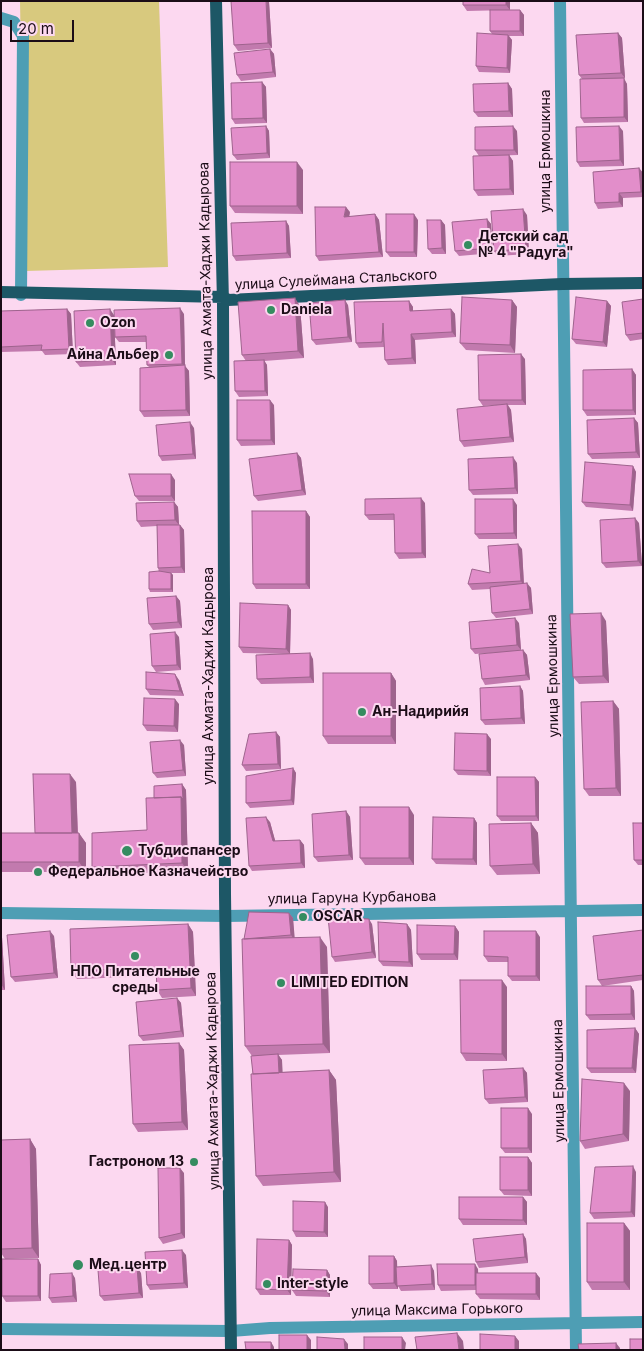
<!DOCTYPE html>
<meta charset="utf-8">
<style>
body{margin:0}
#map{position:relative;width:644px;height:1351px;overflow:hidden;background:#fcd8f0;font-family:Inter,sans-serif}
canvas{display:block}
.frame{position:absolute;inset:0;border:2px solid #1b0c17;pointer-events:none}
.scale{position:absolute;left:10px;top:20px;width:64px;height:22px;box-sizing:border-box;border:2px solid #1b0c17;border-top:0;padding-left:6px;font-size:15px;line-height:18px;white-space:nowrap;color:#1b0c17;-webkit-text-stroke:4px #fcd8f0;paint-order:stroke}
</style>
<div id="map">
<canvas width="644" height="1351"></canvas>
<div class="frame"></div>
<div class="scale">20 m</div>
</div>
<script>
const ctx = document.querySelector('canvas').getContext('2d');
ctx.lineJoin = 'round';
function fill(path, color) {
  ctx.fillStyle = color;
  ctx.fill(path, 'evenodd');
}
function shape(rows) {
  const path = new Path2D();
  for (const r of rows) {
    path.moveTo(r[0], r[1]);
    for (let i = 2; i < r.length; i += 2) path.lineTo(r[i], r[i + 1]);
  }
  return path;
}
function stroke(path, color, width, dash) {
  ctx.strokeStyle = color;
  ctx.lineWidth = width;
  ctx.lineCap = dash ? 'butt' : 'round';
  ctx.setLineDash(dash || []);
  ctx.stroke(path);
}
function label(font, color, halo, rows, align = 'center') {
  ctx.font = font + ' Inter,sans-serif';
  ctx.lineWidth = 4;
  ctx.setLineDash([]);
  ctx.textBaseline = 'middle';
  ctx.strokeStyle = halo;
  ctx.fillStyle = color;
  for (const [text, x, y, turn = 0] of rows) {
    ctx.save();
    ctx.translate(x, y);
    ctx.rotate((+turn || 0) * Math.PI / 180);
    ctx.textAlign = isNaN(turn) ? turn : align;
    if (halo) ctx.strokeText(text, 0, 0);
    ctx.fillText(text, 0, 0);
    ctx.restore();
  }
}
const green = shape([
 [20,1,159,1,168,267,25,271]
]);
const minor = shape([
 [560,1,576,1350],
 [1,18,14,22,23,36,21,295],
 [1,913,225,916,643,910],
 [1,1329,231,1331,270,1328,643,1322]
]);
const major = shape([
 [216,1,223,303,225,894,231,1350],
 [1,292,223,297,228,300,562,284,643,283]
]);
const wall = shape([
 [463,1,510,1,510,10,467,11,463,5],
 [269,2,272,48,238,51,234,45],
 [520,10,524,15,524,36,509,36,512,40,510,73,479,72,476,66,492,34,490,31],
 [618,33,622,38,625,78,621,78,627,84,628,122,584,123,581,118,582,79,579,75],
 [270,49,274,54,276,77,241,81,237,75],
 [262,82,266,87,267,123,235,124,232,119],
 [508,83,512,89,513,117,478,117,474,112],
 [266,126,269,131,270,158,237,160,233,155],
 [517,131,518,155,479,156,475,150],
 [623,131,624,166,580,167,577,162],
 [509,155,513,161,514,195,478,196,474,190],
 [639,168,643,173,643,197,623,198,623,207,598,209,595,203],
 [303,170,303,214,235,213,230,206],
 [350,212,349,217,375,214,379,220,383,257,319,261,316,256],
 [527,215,529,254,497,256,494,251],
 [487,219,491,224,493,253,459,256,455,251],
 [418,220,417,257,390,257,386,252],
 [441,220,445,225,446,254,432,254,428,249],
 [286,221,289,226,291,258,236,261,233,256],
 [643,299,643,339,630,341,626,335],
 [512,300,517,307,515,353,466,350,460,343],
 [409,301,413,307,413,311,451,309,455,314,456,337,415,340,416,364,388,365,385,360,384,347,359,348,356,343],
 [607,301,611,306,607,347,576,344,572,339],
 [348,305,352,342,316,345,312,340],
 [300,306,304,358,264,361,267,365,268,396,239,397,235,391,246,361,242,355],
 [67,309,71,314,73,354,45,355,42,351,1,352,1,311],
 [184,314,185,366,189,371,190,416,144,417,140,411,149,367,147,365,146,342,119,342,115,337],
 [114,315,116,365,80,367,76,362],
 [525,359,526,405,508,405,511,410,514,442,464,447,460,441,496,405,483,406,479,400],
 [632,369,636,375,636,415,587,416,583,410],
 [274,405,275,445,241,446,237,440],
 [634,418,638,423,640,458,592,459,588,454],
 [194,428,196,459,162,461,159,456],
 [297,453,301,458,306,495,258,501,254,496],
 [517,463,518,494,473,495,469,490],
 [633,466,636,472,633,511,586,507,582,502],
 [175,480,175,501,139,501,135,496],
 [174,502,178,507,179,525,180,525,184,530,185,573,171,573,173,575,173,592,150,592,149,589,159,571,158,568,157,526,141,527,137,521],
 [425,503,426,558,399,559,395,553,394,520,369,520,365,515],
 [517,505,517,539,479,539,475,534],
 [306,511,310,517,310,589,256,589,253,584],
 [639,523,642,566,606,568,602,563],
 [522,549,524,583,531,588,533,614,496,618,492,613,490,589,472,590,468,584,490,573],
 [176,596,180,601,182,628,153,630,149,624],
 [288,605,291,610,290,654,313,659,314,683,261,684,257,679,289,654,243,653,239,647],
 [606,621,609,683,579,684,573,677],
 [519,623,521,650,523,650,527,655,530,680,485,685,482,679,490,653,475,654,471,649],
 [179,637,181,670,156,672,152,666],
 [391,673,396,681,396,744,328,744,323,736],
 [179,680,184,696,150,695,146,689],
 [520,686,523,691,525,724,485,725,481,720],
 [613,701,619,709,621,796,589,796,584,789],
 [179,704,178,732,147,731,143,725],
 [276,732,280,737,281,769,246,771,242,765],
 [491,739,491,776,458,775,454,770],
 [184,745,186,776,157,778,153,773],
 [293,768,296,773,294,805,250,808,246,803],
 [535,777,539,782,539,821,501,821,497,816],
 [76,782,78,833,86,843,86,872,1,872,1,833,35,833],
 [182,784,186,790,188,871,97,875,92,867,147,830,154,798],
 [346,811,350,817,353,860,318,862,314,857],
 [414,815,414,865,365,865,360,858],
 [474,818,477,823,477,865,436,864,432,859],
 [270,822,275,841,300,840,304,845,305,868,252,871,249,866],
 [531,823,538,833,540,874,497,875,490,866],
 [643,823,643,865,638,865,634,860],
 [289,913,293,918,294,938,327,947,330,1053,278,1055,282,1060,282,1072,329,1070,336,1080,341,1182,263,1186,256,1176,252,1056,245,1046,244,939],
 [188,924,193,932,196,996,162,998,157,990,156,976,77,979,71,971],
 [372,924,376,958,335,962,332,957],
 [407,924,411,930,413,967,383,966,379,961],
 [455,926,459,932,458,960,421,960,417,954],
 [643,930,643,980,602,986,598,980],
 [1,935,2,937,5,990,1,990],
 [54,936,58,978,15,982,11,977],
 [540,937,540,981,512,981,508,976,508,962,488,962,484,956],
 [631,986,634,991,635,1020,590,1020,586,1015],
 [507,987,507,1061,466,1061,461,1053],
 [177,998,181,1003,184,1037,143,1041,139,1036],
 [635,1028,639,1034,636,1073,591,1073,587,1068],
 [179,1043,184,1050,188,1130,138,1132,133,1124],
 [523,1068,527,1073,528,1102,489,1104,485,1099],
 [630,1091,629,1141,585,1149,580,1141],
 [532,1114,532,1153,505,1153,501,1148],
 [30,1139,36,1149,39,1258,5,1259,1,1253,1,1140],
 [528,1157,532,1163,532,1196,504,1195,500,1190],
 [636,1172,635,1217,594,1219,590,1213],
 [184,1173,185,1238,163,1244,159,1238],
 [523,1197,527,1202,527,1225,463,1225,459,1219],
 [328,1207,328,1237,296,1237,293,1231],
 [624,1223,630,1231,630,1290,592,1290,587,1282],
 [523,1234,526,1239,528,1263,479,1268,476,1262],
 [289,1240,292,1245,291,1295,260,1295,256,1289],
 [186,1255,188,1288,150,1290,147,1285],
 [394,1256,397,1261,397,1267,431,1265,434,1271,435,1290,401,1291,398,1286,398,1289,373,1289,369,1284],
 [38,1259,41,1265,41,1301,6,1302,2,1296],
 [478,1269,478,1273,540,1278,540,1300,480,1299,476,1294,476,1290,441,1291,438,1285],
 [327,1270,330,1275,330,1297,296,1296,292,1290],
 [141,1273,143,1298,104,1301,100,1296],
 [75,1278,77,1302,52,1303,49,1298]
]);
const shadedWall = shape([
 [266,1,269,2,272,48,268,43],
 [506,1,510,1,510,10,506,5],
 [520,10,524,15,524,36,520,31],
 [618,33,622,38,625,78,621,73],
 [508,35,512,40,510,73,507,68],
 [270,49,274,54,276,77,273,72],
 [624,78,627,84,628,122,624,117],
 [262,82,266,87,267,123,263,118],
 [508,83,512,89,513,117,509,111],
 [266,126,269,131,270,158,267,153],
 [513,126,517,131,518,155,514,150],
 [619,126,623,131,624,166,620,160],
 [509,155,513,161,514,195,510,189],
 [297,162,303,170,303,214,297,206],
 [639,168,643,173,643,194,641,192],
 [619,193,623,198,623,207,619,202],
 [346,207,350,212,348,222,344,217],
 [523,209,527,215,529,254,526,249],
 [375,214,379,220,383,257,379,252],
 [414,214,418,220,417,257,414,252],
 [487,219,491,224,493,253,490,248],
 [441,220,445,225,446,254,442,248],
 [286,221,289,226,291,258,287,253],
 [295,298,300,306,304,358,298,351],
 [345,300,348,305,352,342,348,337],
 [512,300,517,307,515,353,510,345],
 [409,301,413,307,413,316,410,311],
 [607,301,611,306,607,347,603,342],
 [180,308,184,314,185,366,189,371,190,416,186,410,185,368,182,364],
 [67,309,71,314,73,354,69,349],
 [110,309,114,315,116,365,112,360],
 [451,309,455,314,456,337,452,332],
 [411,334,415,340,416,364,412,358],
 [521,354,525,359,526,405,522,400],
 [264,360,267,365,268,396,265,391],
 [632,369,636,375,636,415,633,410],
 [270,400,274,405,275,445,271,440],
 [507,404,511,410,514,442,510,437],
 [634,418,638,423,640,458,636,452],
 [190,422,194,428,196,459,193,454],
 [297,453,301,458,306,495,302,490],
 [513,457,517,463,518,494,515,488],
 [633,466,636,472,633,511,630,505],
 [171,474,175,480,175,501,171,496],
 [421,498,425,503,426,558,422,553],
 [513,499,517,505,517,539,514,533],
 [174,502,178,507,179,525,175,520],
 [306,511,310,517,310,589,306,584],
 [635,518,639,523,642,566,638,561],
 [180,525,184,530,185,573,181,567],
 [518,544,522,549,524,587,521,581],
 [171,573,173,575,173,592,171,589],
 [527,583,531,588,533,614,530,609],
 [176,596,180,601,182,628,178,622],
 [288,605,291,610,290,654,286,649],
 [601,613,606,621,609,683,603,676],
 [515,618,519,623,521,650,517,645],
 [175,632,179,637,181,670,177,665],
 [523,650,527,655,530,680,526,675],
 [310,653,313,659,314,683,310,677],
 [391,673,396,681,396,744,391,736],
 [175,674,179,680,184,696,180,691],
 [520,686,523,691,525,724,521,718],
 [175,699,179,704,178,732,174,726],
 [613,701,619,709,621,796,616,788],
 [276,732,280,737,281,769,278,764],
 [487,734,491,739,491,776,487,771],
 [180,740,184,745,186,776,183,770],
 [293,768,296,773,294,805,291,800],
 [70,774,76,782,78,843,72,835],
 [535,777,539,782,539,821,536,816],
 [182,784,186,790,188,871,182,863,181,797],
 [409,807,414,815,414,865,409,858],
 [346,811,350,817,353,860,349,855],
 [266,817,270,822,277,847,273,841],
 [474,818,477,823,477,865,473,859],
 [531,823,538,833,540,874,533,864],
 [79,833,86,843,86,872,79,862],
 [300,840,304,845,305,868,301,863],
 [289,913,293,918,295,941,291,935],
 [369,919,372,924,376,958,372,952],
 [188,924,193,932,196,996,191,988],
 [407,924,411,930,413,967,409,962],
 [455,926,459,932,458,960,454,954],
 [50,931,54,936,58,978,54,973],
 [536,931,540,937,540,981,536,976],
 [1,935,2,937,5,990,1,984],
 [320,937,327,947,330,1053,323,1044],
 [502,980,507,987,507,1061,502,1054],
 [631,986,634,991,635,1020,631,1014],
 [177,998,181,1003,184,1037,181,1031],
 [635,1028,639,1034,636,1073,632,1068],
 [179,1043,184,1050,188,1130,182,1122],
 [278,1054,282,1060,283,1079,279,1074],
 [523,1068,527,1073,528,1102,525,1097],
 [329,1070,336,1080,341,1182,334,1172],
 [624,1083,630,1091,629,1141,623,1134],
 [528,1108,532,1114,532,1153,528,1148],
 [30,1139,36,1149,39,1258,32,1248],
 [528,1157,532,1163,532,1196,528,1190],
 [633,1166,636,1172,635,1217,631,1212],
 [180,1168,184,1173,185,1238,181,1233],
 [523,1197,527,1202,527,1225,523,1220],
 [325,1202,328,1207,328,1237,324,1232],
 [624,1223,630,1231,630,1290,624,1282],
 [523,1234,526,1239,528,1263,525,1257],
 [289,1240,292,1245,291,1295,287,1290],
 [182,1250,186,1255,188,1288,184,1283],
 [394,1256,397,1261,398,1289,394,1283],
 [38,1259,41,1265,41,1301,38,1296],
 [475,1264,478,1269,479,1290,475,1285],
 [431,1265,434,1271,435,1290,432,1284],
 [137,1267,141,1273,143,1298,139,1293],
 [327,1270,330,1275,330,1297,326,1291],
 [72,1273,75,1278,77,1302,73,1296],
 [536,1273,540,1278,540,1300,536,1294],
 [457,1333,463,1341,464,1350,459,1350],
 [307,1335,311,1340,311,1350,307,1350],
 [515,1336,519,1341,519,1350,515,1350],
 [402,1337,406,1343,405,1350,402,1350],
 [344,1339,348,1344,348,1350,345,1350],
 [271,1342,274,1347,274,1350,271,1350],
 [616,1343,620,1348,620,1350,616,1350]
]);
const building = shape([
 [231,1,266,1,268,43,234,45,231,1],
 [463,1,506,1,506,5,463,5,463,1],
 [490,10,520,10,520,31,490,31,490,10],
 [477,33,508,35,507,68,476,66,477,33],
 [618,33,621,73,579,75,576,35,618,33],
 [270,49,273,72,237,75,234,53,270,49],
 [624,78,624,117,581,118,580,79,624,78],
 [262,82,263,118,232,119,231,83,262,82],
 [508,83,509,111,474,112,473,84,508,83],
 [266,126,267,153,233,155,231,128,266,126],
 [513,126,514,150,475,150,475,127,513,126],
 [619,126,620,160,577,162,576,127,619,126],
 [509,155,510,189,474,190,473,156,509,155],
 [230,162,297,162,297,206,230,206,230,162],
 [639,168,641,192,619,193,619,202,595,203,593,172,639,168],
 [315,207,346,207,344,217,375,214,379,252,316,256,315,207],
 [523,209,526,249,494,251,491,211,523,209],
 [386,214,414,214,414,252,386,252,386,214],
 [487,219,490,248,455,251,452,222,487,219],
 [427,220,441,220,442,248,428,249,427,220],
 [286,221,287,253,233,256,231,223,286,221],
 [462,297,512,300,510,345,460,343,462,297],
 [576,297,607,301,603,342,572,339,576,297],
 [295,298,298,351,242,355,238,302,295,298],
 [643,299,643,333,626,335,622,302,643,299],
 [345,300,348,337,312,340,309,303,345,300],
 [409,301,410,311,451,309,452,332,411,334,412,358,385,360,383,323,382,342,356,343,354,302,409,301],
 [180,308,182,364,147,365,146,336,115,337,114,310,180,308],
 [67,309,69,349,41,350,42,345,1,347,1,311,67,309],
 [110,309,112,360,76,362,74,311,110,309],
 [521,354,522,400,479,400,478,355,521,354],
 [264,360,265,391,235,391,234,361,264,360],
 [185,365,186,410,140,411,140,368,185,365],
 [632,369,633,410,583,410,583,370,632,369],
 [237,400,270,400,271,440,237,440,237,400],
 [507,404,510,437,460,441,457,409,507,404],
 [634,418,636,452,588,454,587,420,634,418],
 [190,422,193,454,159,456,156,425,190,422],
 [297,453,302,490,254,496,249,459,297,453],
 [513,457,515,488,469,490,468,459,513,457],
 [585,462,633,466,630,505,582,502,585,462],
 [129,474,171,474,171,496,135,496,129,474],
 [421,498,422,553,395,553,394,514,365,515,365,499,421,498],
 [475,499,513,499,514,533,475,534,475,499],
 [174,502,175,520,137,521,136,503,174,502],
 [252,511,306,511,306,584,253,584,252,511],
 [635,518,638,561,602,563,600,520,635,518],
 [157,525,180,525,181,567,158,568,157,525],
 [518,544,521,581,468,584,472,569,490,573,488,546,518,544],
 [159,571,171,573,171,589,149,589,149,572,159,571],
 [527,583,530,609,492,613,490,587,527,583],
 [176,596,178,622,149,624,147,598,176,596],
 [240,603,288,605,286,649,239,647,240,603],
 [601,613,603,676,573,677,570,614,601,613],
 [515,618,517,645,471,649,469,622,515,618],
 [175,632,177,665,152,666,150,634,175,632],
 [523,650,526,675,482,679,479,654,523,650],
 [310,653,310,677,257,679,256,655,310,653],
 [146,672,175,674,180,691,146,689,146,672],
 [323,673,391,673,391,736,323,736,323,673],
 [520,686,521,718,481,720,480,688,520,686],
 [144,698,175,699,174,726,143,725,144,698],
 [613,701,616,788,584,789,581,702,613,701],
 [276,732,278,764,242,765,249,734,276,732],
 [455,733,487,734,487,771,454,770,455,733],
 [180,740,183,770,153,773,150,742,180,740],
 [293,768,291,800,246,803,246,776,293,768],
 [33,774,70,774,72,833,35,833,33,774],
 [497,777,535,777,536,816,497,816,497,777],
 [182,784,183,799,181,797,154,798,154,786,182,784],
 [181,797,182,863,92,867,92,833,147,830,146,798,181,797],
 [360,807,409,807,409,858,360,858,360,807],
 [346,811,349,855,314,857,312,814,346,811],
 [266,817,273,841,300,840,301,863,249,866,246,818,266,817],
 [433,817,474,818,473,859,432,859,433,817],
 [531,823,533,864,490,866,489,824,531,823],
 [633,823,643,823,643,860,634,860,633,823],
 [1,833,79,833,79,862,1,862,1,833],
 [249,912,289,913,291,935,244,939,249,912],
 [328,917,369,919,372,952,332,957,328,917],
 [378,922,407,924,409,962,379,961,378,922],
 [188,924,191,988,157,990,156,968,71,971,70,929,188,924],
 [417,925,455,926,454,954,417,954,417,925],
 [643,930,643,975,598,980,593,936,643,930],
 [50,931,54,973,11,977,7,935,50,931],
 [484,931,536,931,536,976,508,976,508,957,484,956,484,931],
 [320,937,323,1044,245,1046,242,939,320,937],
 [460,980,502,980,502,1054,461,1053,460,980],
 [586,986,631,986,631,1014,586,1015,586,986],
 [177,998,181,1031,139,1036,136,1002,177,998],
 [635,1028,632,1068,587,1068,587,1030,635,1028],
 [179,1043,182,1122,133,1124,129,1045,179,1043],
 [278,1054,279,1073,253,1074,251,1056,278,1054],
 [523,1068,525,1097,485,1099,483,1070,523,1068],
 [329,1070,334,1172,256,1176,251,1074,329,1070],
 [582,1079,624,1083,623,1134,580,1141,582,1079],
 [501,1108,528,1108,528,1148,501,1148,501,1108],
 [30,1139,32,1248,1,1249,1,1140,30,1139],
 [500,1157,528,1157,528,1190,500,1190,500,1157],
 [633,1166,631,1212,590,1213,595,1167,633,1166],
 [158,1168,180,1168,181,1233,159,1238,158,1168],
 [459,1197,523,1197,523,1220,459,1219,459,1197],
 [293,1201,325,1202,324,1232,293,1231,293,1201],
 [587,1223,624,1223,624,1282,587,1282,587,1223],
 [523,1234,525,1257,476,1262,473,1239,523,1234],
 [257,1239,289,1240,287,1290,256,1289,257,1239],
 [182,1250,184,1283,147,1285,145,1252,182,1250],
 [369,1256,394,1256,394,1283,369,1284,369,1256],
 [2,1259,38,1259,38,1296,2,1296,2,1259],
 [437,1264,475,1264,475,1285,438,1285,437,1264],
 [431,1265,432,1284,397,1286,396,1267,431,1265],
 [137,1267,139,1293,100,1296,98,1270,137,1267],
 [293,1269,327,1270,326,1291,292,1290,293,1269],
 [72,1273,73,1296,49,1298,50,1274,72,1273],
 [476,1273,536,1273,536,1294,476,1294,476,1273],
 [457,1333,459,1350,417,1350,415,1337,457,1333],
 [480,1334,515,1336,515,1350,480,1350,480,1334],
 [279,1335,307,1335,307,1350,279,1350,279,1335],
 [317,1337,344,1339,345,1350,317,1350,317,1337],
 [364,1337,402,1337,402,1350,364,1350,364,1337],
 [630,1339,643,1339,643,1350,630,1350,630,1339],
 [245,1342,271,1342,271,1350,246,1350,245,1342],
 [616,1343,616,1350,579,1350,578,1344,616,1343]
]);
const markers = [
 [468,245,5,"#358c60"],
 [271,310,5,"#358c60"],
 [90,323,5,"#358c60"],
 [169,355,5,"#358c60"],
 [362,712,5,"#358c60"],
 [127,851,6,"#358c60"],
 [38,872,5,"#358c60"],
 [303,917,5,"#358c60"],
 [135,956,5,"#358c60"],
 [281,983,5,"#358c60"],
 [194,1162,5,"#358c60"],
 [78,1265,6,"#358c60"],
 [267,1284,5,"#358c60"]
];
const streetNames = [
 ["улица Ермошкина",546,151,-90],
 ["улица Ахмата-Хаджи Кадырова",206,271,-91],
 ["улица Сулеймана Стальского",336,280,-3],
 ["улица Ахмата-Хаджи Кадырова",209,676,-90],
 ["улица Ермошкина",553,676,-91],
 ["улица Гаруна Курбанова",352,898,-1],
 ["улица Ахмата-Хаджи Кадырова",213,1081,-91],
 ["улица Ермошкина",559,1081,-91],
 ["улица Максима Горького",437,1310,-1]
];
const poiNames = [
 ["Детский сад",478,237],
 ["№ 4 \"Радуга\"",478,253],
 ["Daniela",281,310],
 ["Ozon",100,323],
 ["Айна Альбер",159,355,"right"],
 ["Ан-Надирийя",372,712],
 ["Тубдиспансер",138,851],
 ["Федеральное Казначейство",48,872],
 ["OSCAR",313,917],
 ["НПО Питательные",135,972,"center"],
 ["среды",135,988,"center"],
 ["LIMITED EDITION",291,983],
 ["Гастроном 13",184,1162,"right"],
 ["Мед.центр",89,1265],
 ["Inter-style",277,1284]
];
fill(green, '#d8c97e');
stroke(minor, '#4e9eb4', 12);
stroke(major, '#1d5766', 12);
fill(wall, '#c27aae');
fill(shadedWall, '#9e638d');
fill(building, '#e28eca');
stroke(building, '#9e638d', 1);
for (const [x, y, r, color] of markers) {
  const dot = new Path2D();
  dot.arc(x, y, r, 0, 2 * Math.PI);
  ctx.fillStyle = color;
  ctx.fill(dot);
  stroke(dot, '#fcd8f0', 2);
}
label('14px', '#1b0c17', '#fcd8f0', streetNames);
label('bold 14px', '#1b0c17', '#fcd8f0', poiNames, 'left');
</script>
